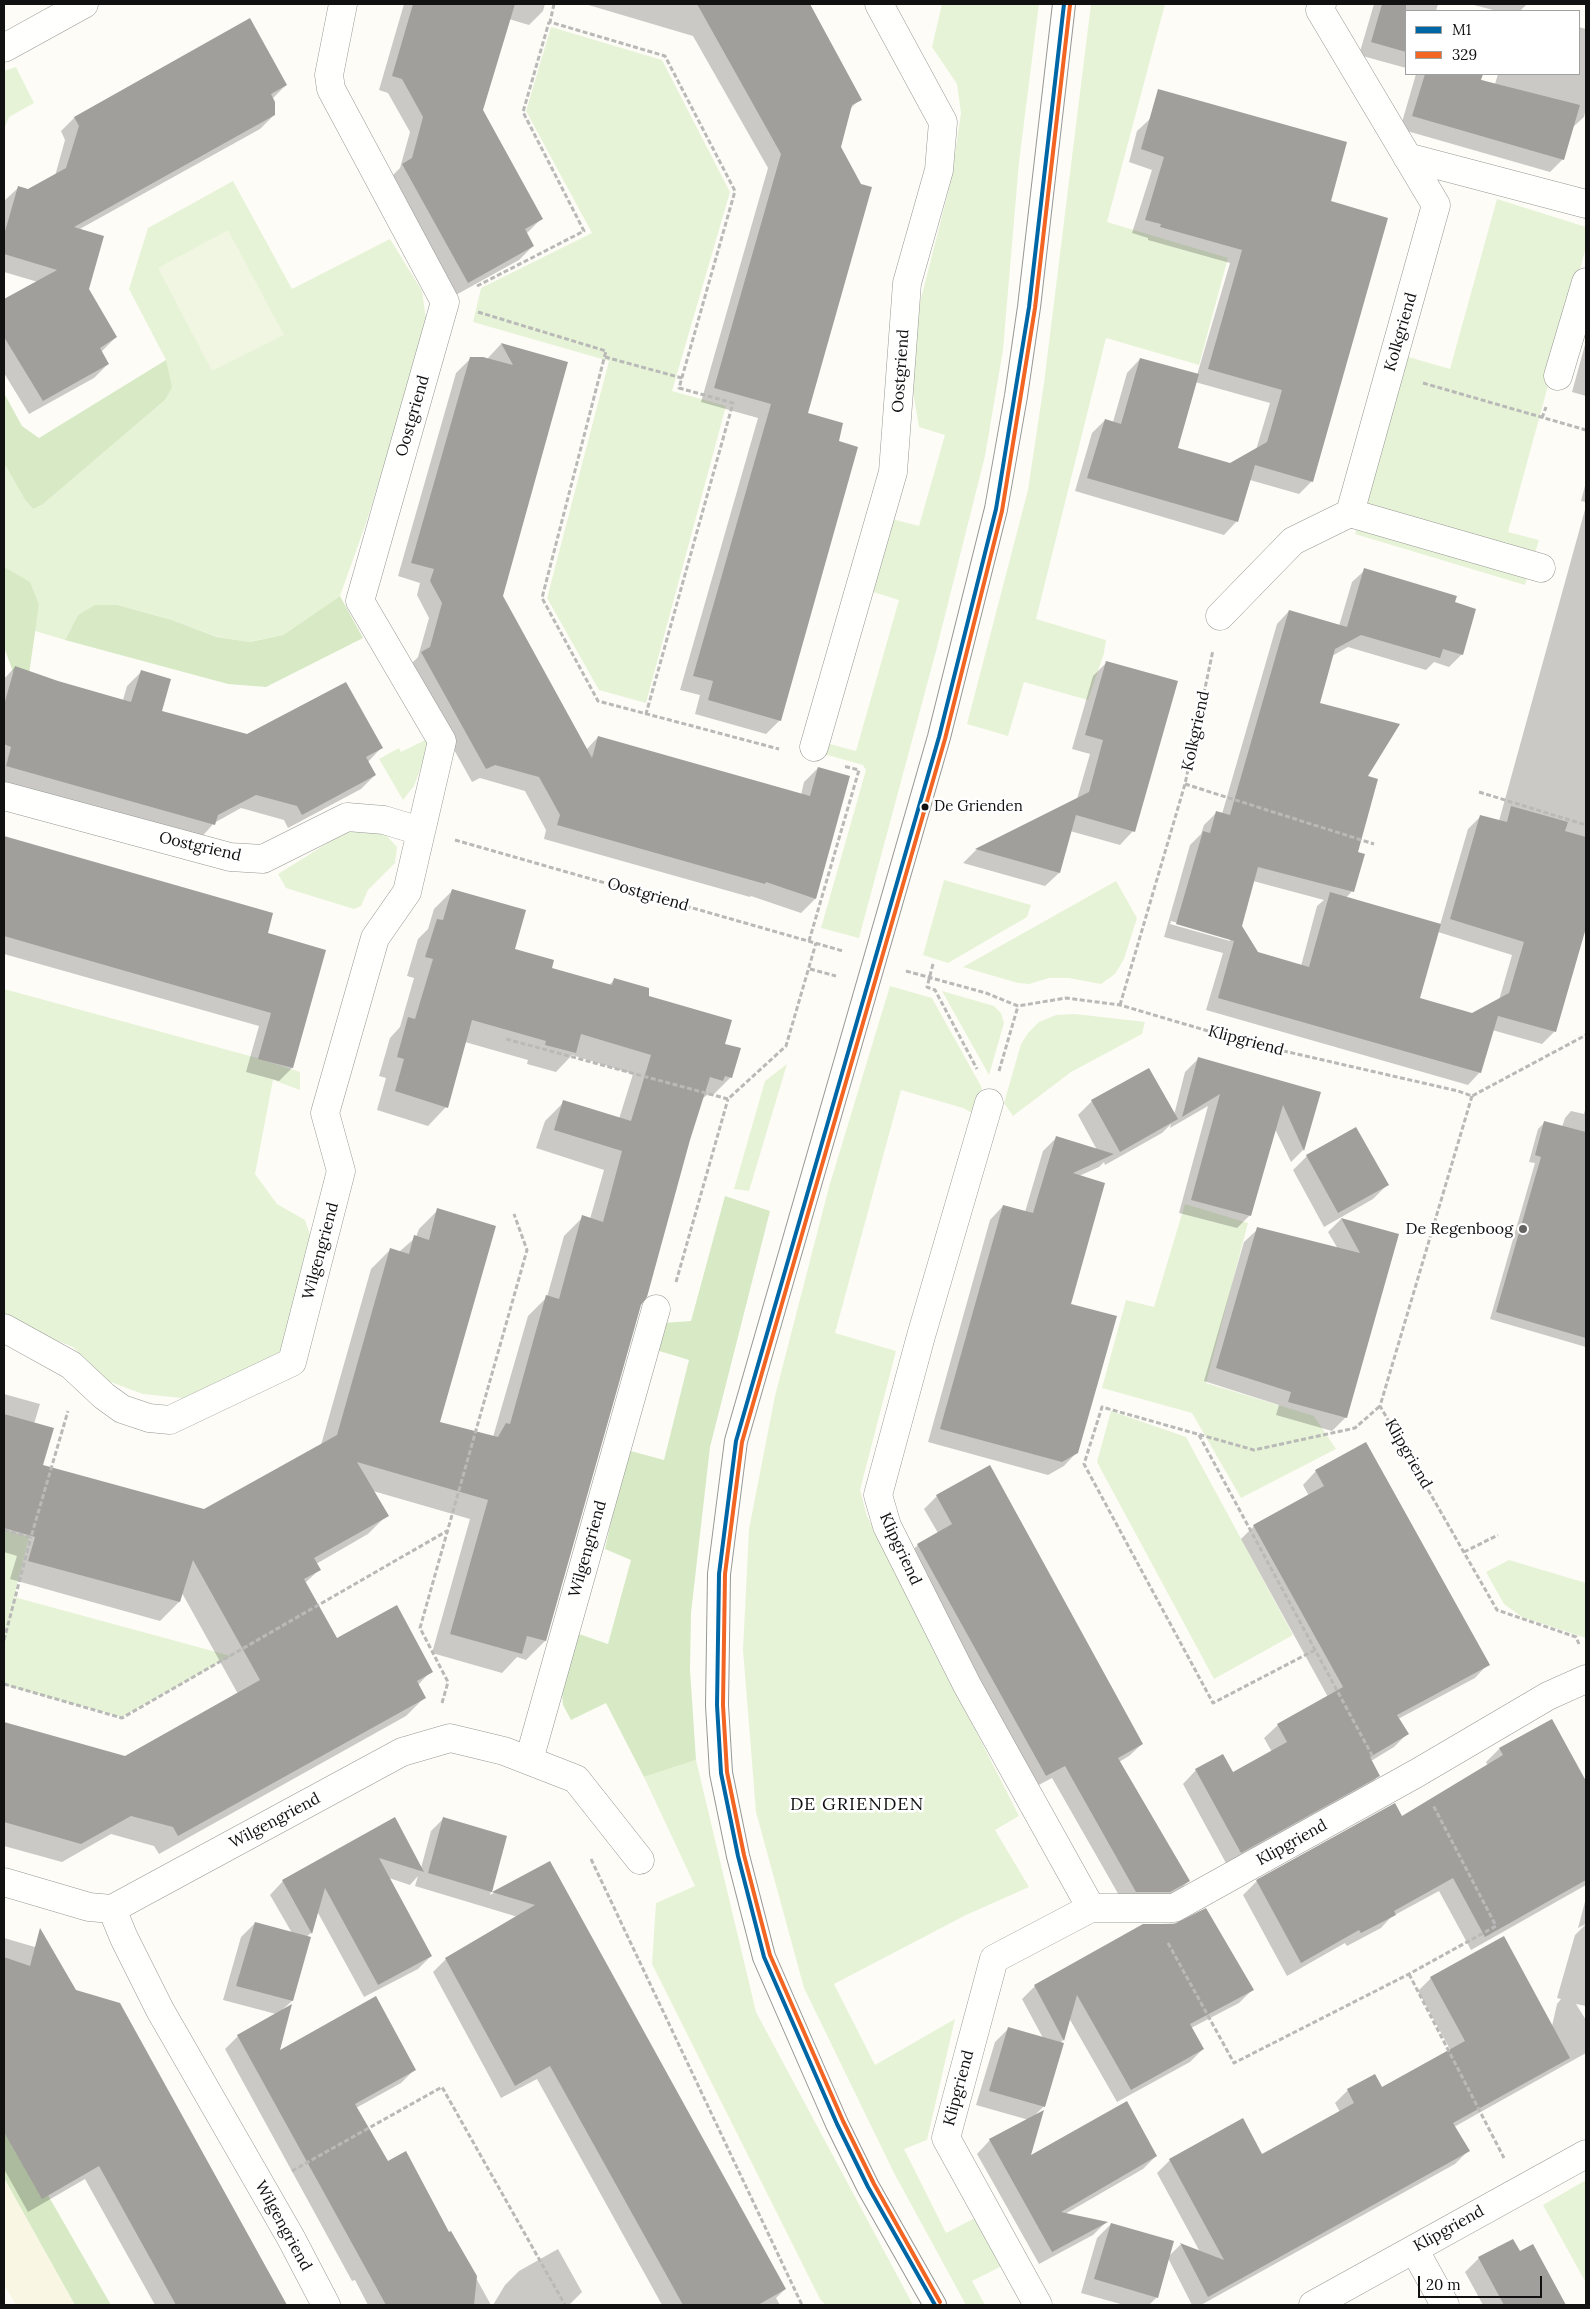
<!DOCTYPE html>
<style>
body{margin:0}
#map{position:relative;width:1590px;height:2309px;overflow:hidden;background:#fdfcf7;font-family:Lora,serif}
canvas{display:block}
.frame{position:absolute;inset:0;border:5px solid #111;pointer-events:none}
.legend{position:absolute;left:1405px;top:10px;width:175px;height:65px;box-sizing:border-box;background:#fff;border:1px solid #a0a0a0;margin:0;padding:6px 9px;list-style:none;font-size:15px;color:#111}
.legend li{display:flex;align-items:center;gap:10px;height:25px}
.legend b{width:25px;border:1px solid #a0a0a0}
.scale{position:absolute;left:1418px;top:2276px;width:124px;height:22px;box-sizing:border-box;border:2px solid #111;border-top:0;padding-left:6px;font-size:15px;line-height:18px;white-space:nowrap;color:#111;-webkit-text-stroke:4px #fff;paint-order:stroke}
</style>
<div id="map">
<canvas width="1590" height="2309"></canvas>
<div class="frame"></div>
<ul class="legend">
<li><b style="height:6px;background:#0067a7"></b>M1</li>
<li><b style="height:6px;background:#f26522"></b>329</li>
</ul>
<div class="scale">20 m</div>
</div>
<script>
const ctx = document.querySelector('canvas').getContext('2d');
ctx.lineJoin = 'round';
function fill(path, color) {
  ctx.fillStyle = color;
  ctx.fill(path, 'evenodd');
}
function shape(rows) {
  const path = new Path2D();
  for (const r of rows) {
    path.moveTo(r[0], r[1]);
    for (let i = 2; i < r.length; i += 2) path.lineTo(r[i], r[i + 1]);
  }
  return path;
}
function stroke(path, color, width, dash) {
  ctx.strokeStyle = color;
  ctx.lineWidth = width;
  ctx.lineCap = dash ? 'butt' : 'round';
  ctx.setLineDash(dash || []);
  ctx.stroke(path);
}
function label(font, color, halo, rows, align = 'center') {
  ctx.font = font + ' Lora,serif';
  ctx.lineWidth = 5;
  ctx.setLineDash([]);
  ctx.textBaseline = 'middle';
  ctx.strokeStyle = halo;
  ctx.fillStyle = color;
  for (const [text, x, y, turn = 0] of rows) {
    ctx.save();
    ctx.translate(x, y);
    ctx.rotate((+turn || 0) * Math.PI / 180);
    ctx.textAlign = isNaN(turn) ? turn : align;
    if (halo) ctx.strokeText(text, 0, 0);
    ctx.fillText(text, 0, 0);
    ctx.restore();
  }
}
const farmland = shape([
 [4,2178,75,2305,16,2305,4,2285]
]);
const green = shape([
 [942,4,1039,4,1019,162,1003,350,985,456,936,651,859,938,821,928,866,770,863,765,824,754,826,743,856,751,899,600,870,591,892,519,919,526,945,435,919,427,912,386,914,326,951,181,961,113,957,84,932,47],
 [1091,4,1165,4,1107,222,1228,258,1199,365,1106,338,1036,619,1106,640,1104,653,1088,700,1024,682,1008,736,967,724,1028,490,1044,383],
 [551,27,662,60,730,192,672,391,726,406,646,703,599,690,547,598,609,361,473,322,481,288,592,233,526,111],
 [16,67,34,103,9,117,4,129,4,71],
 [233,181,292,289,390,239,422,291,427,326,366,523,340,596,283,635,249,642,218,637,172,620,118,605,78,615,65,640,35,631,39,605,4,567,4,463,25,500,33,509,42,505,165,400,166,360,129,289,148,228],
 [1497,199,1586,227,1586,247,1508,532,1539,540,1525,585,1355,534,1405,356,1450,369],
 [429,738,431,741,414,786,403,800,379,759,399,748,401,752],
 [375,829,385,834,397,847,395,863,368,890,361,906,354,909,286,888,278,874,347,831],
 [944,880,1031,905,1027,917,948,963,923,955],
 [1116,881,1137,918,1124,959,1115,974,1101,984,1069,978,1049,978,1029,984,1018,983,963,967],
 [890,986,932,998,982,1088,974,1114,963,1108,901,1090,835,1333,896,1351,860,1490,867,1516,1019,1816,995,1830,1029,1887,966,1915,834,1984,875,2065,955,2019,927,2140,904,2149,946,2233,975,2218,1002,2266,972,2281,985,2305,966,2305,894,2173,804,1988,756,1812,743,1650,749,1529,775,1396,829,1187],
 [4,989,257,1058,300,1072,300,1090,273,1080,255,1174,277,1204,305,1220,314,1247,284,1353,191,1399,143,1394,108,1381,73,1347,4,1319],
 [942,991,994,1006,1001,1013,1004,1023,989,1075],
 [1075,1014,1145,1022,1142,1034,1071,1072,1013,1116,1004,1103,1021,1044,1028,1033,1039,1022,1056,1015],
 [787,1064,749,1191,734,1189,765,1081],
 [1185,1204,1248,1223,1206,1383,1314,1416,1336,1449,1241,1498,1192,1413,1102,1388,1126,1300,1154,1307],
 [1111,1411,1186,1437,1293,1635,1214,1679,1097,1462],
 [4,1530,29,1537,14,1597,231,1656,122,1717,4,1685],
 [1509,1560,1586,1583,1586,1638,1522,1617,1504,1604,1486,1572],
 [696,1760,756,2012,913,2305,826,2305,820,2299,652,1964,656,1903,695,1886,644,1777],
 [1586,2180,1586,2283,1543,2205]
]);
const forest = shape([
 [166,360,172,387,165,400,42,505,33,509,25,500,4,463,4,393,22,426,39,438],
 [4,567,30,582,39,605,28,681,17,683,4,647],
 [340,596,363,638,266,687,228,684,65,640,78,615,95,605,118,605,172,620,217,637,250,642,283,635],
 [725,1196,770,1211,710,1447,691,1613,690,1670,696,1760,644,1777,606,1703,571,1720,563,1705,561,1683,576,1633,608,1644,631,1560,605,1549,627,1450,664,1460,689,1360,656,1350,663,1323,691,1321],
 [4,2123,25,2155,111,2305,75,2305,4,2178]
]);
const pitch = shape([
 [228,230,284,335,212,371,158,268]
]);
const shadow = shape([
 [404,4,545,4,543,11,529,25,509,19,481,110,541,219,526,234,533,246,519,260,454,296,389,179,400,168,410,132,388,93,379,90],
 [585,4,807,4,860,99,849,110,839,147,806,414,780,720,766,734,695,714,700,695,680,690,758,418,701,402,768,168,693,36],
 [1374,4,1438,4,1436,11,1406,11,1406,68,1359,55],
 [1470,4,1527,4,1520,11,1497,11],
 [250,20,286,85,272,99,274,115,260,129,78,230,88,289,116,337,101,352,108,364,94,378,29,414,4,373,4,301,38,282,4,272,4,201,18,188,28,191,55,176,65,140,61,131,74,118],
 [1579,27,1586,29,1586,108,1584,117,1572,128,1563,159,1550,172,1400,129,1416,74,1462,74,1495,84,1498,74,1579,74],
 [1151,118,1329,202,1312,481,1299,494,1250,480,1237,521,1224,535,1075,491,1092,433,1105,420,1113,422,1127,373,1140,359,1197,375,1230,263,1148,240,1148,238,1132,233,1152,170,1129,162,1137,131],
 [1195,382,1270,403,1256,450,1230,464,1176,449],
 [1586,341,1586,396,1572,392],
 [501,344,567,363,501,596,586,750,598,737,801,795,804,782,818,768,849,777,815,899,801,913,751,896,750,897,544,839,546,830,525,791,480,778,472,782,408,667,418,657,429,618,417,595,420,583,398,576,456,373,470,359,489,360,488,358],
 [1586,482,1586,502,1581,501],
 [1586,506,1586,921,1555,1031,1542,1044,1492,1030,1480,1072,1468,1085,1206,1010,1223,953,1164,937,1190,845,1201,834,1204,825,1217,812,1222,814,1277,624,1289,611,1339,626,1352,582,1365,570,1453,603,1462,654,1449,667,1434,662,1426,670,1348,647,1332,656,1319,704,1366,777,1352,891,1346,898,1440,925,1468,829,1481,816,1499,821],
 [1253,881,1324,900,1317,906,1301,966,1257,953,1241,927],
 [1171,921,1230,938,1230,941,1170,924],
 [1438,932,1512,955,1499,1000,1473,1014,1419,999],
 [1107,662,1133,831,1120,845,1070,831,1059,873,1045,886,963,863,976,850,1077,799,1090,754,1072,749,1093,676],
 [15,667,58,682,123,700,127,686,141,672,161,712,247,736,381,748,368,762,375,775,361,789,288,828,284,820,241,808,214,823,200,839,4,783,4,679],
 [4,838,272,914,266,934,292,1068,279,1081,246,1072,259,1026,4,954],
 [453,890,513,950,550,969,608,986,614,980,648,997,724,1044,731,1077,712,1096,707,1095,702,1099,640,1304,545,1641,526,1660,517,1657,502,1673,432,1653,470,1519,373,1491,387,1515,368,1534,316,1564,319,1570,305,1583,337,1640,431,1671,418,1685,425,1697,406,1716,159,1854,154,1846,111,1834,62,1862,4,1846,4,1723,125,1757,238,1694,182,1593,179,1602,160,1621,10,1579,17,1556,4,1552,4,1394,40,1404,34,1424,42,1466,204,1510,321,1445,371,1269,390,1250,399,1252,416,1237,419,1229,438,1210,439,1423,493,1437,528,1316,547,1297,564,1236,583,1217,590,1219,604,1170,536,1148,545,1121,564,1102,619,1119,633,1074,572,1055,556,1072,527,1064,528,1060,465,1042,446,1107,428,1126,377,1110,386,1078,379,1076,390,1038,400,1027,414,978,407,976,418,939,428,929,434,909],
 [1198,1059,1319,1093,1303,1150,1291,1162,1275,1129,1250,1215,1237,1228,1179,1213,1208,1106,1170,1128,1171,1124,1162,1133,1105,1165,1104,1162,1099,1167,1079,1176,1069,1305,1077,1452,1064,1466,1048,1475,928,1442,990,1220,1003,1206,1025,1212,1043,1151,1056,1138,1097,1150,1078,1115,1092,1101,1149,1070,1174,1115,1185,1072],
 [1586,1106,1586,1347,1490,1319,1535,1163,1529,1162,1538,1129,1545,1122,1562,1127,1565,1118,1571,1111,1584,1114],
 [1307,1156,1387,1185,1373,1199,1324,1227,1293,1170],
 [1341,1219,1398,1235,1346,1417,1332,1431,1276,1415,1279,1405,1204,1381,1244,1242,1258,1229,1338,1249,1328,1232],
 [1316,1471,1488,1664,1475,1678,1398,1719,1407,1734,1394,1747,1371,1761,1379,1775,1366,1789,1227,1865,1183,1784,1196,1770,1233,1774,1272,1752,1264,1738,1278,1725,1328,1697,1241,1539,1254,1526,1309,1496,1303,1485],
 [937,1496,1142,1744,1129,1756,1119,1762,1189,1881,1176,1893,1124,1904,1052,1778,1033,1788,905,1557,918,1545,938,1533,924,1509],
 [1551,1721,1586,1784,1586,1885,1471,1950,1439,1891,1391,1917,1381,1928,1347,1946,1345,1943,1287,1976,1243,1895,1257,1881,1395,1805,1402,1818,1488,1766,1486,1762,1499,1749],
 [444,1818,506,1837,490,1895,549,1862,785,2289,776,2298,780,2305,662,2305,537,2079,501,2098,433,1972,446,1959,518,1917,415,1886,418,1876,410,1885,389,1878,431,1956,418,1969,364,1997,317,1911,311,1933,306,1937,292,2001,283,2009,278,2053,414,2070,401,2083,356,2108,387,2162,449,2234,451,2233,491,2305,368,2305,355,2280,352,2281,225,2049,238,2036,276,2014,223,2000,241,1937,255,1923,292,1933,270,1895,283,1881,394,1819,421,1868,431,1831],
 [1586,1898,1586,1924,1578,1928],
 [1182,1923,1253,1989,1239,2003,1191,2028,1203,2049,1190,2062,1117,2102,1069,2018,1063,2040,1060,2043,1044,2106,1034,2116,1029,2157,1156,2156,1143,2169,1065,2214,1105,2223,1093,2235,1039,2264,977,2154,990,2140,1029,2120,976,2105,995,2042,1009,2028,1043,2038,1022,1999,1035,1986,1143,1925],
 [1586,1924,1586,2006,1576,2004,1586,2020,1586,2053,1454,2127,1468,2151,1455,2164,1201,2305,1192,2305,1168,2258,1157,2297,1149,2305,1124,2305,1081,2293,1097,2238,1111,2224,1169,2256,1180,2245,1200,2252,1157,2173,1170,2160,1262,2156,1340,2112,1335,2103,1348,2090,1382,2089,1451,2051,1418,1991,1431,1978,1552,2026,1557,2004,1561,1999,1557,1998,1575,1935],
 [4,1938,52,1952,75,1991,119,2004,286,2305,155,2305,85,2179,28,2212,4,2169,4,2112,38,2094,18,2058,4,2053],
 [1513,2241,1520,2253,1533,2245,1565,2305,1483,2305,1465,2272,1479,2258],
 [558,2249,582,2292,569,2305,493,2305,505,2285,519,2271]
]);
const building = shape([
 [413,4,515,4,483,110,543,219,525,229,534,246,468,283,402,164,412,158,423,117,402,79,392,76],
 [697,4,810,4,862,100,852,105,841,147,861,184,872,187,808,413,843,423,839,441,858,447,781,721,708,700,713,681,693,676,771,404,714,388,781,154],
 [1382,4,1406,4,1406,52,1371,42],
 [250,18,287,85,271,94,275,102,275,115,74,227,104,236,89,289,117,337,100,348,109,364,43,401,4,337,4,299,57,270,4,254,4,235,18,186,28,189,66,168,79,126,74,117],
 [1425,74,1483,74,1481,80,1580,105,1564,160,1412,116],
 [1158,89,1347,142,1331,201,1388,218,1313,482,1255,465,1238,522,1087,478,1105,419,1121,424,1140,358,1199,374,1178,448,1230,463,1267,442,1282,390,1208,369,1242,250,1160,227,1161,224,1145,220,1164,157,1141,149],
 [501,343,568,362,503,596,592,758,598,736,810,796,818,767,850,776,816,899,766,882,765,884,557,825,560,815,539,777,495,765,486,769,421,652,430,647,442,603,430,581,434,569,411,563,470,357,483,357,513,365],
 [1364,568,1457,596,1455,602,1476,609,1463,655,1443,649,1440,658,1361,635,1335,649,1320,703,1400,724,1368,776,1378,779,1358,852,1365,854,1354,892,1258,867,1242,926,1258,952,1309,967,1330,892,1441,924,1420,998,1472,1013,1509,993,1524,942,1450,919,1480,815,1507,822,1511,806,1568,822,1565,831,1586,837,1586,928,1556,1032,1498,1016,1481,1073,1218,998,1234,941,1176,924,1203,831,1210,833,1216,811,1230,815,1289,610,1347,627],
 [1106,661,1178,681,1135,832,1076,815,1060,873,975,849,1089,792,1103,740,1085,735],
 [15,666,58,681,131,702,141,670,171,679,162,711,247,734,346,682,383,748,366,757,376,775,302,815,297,806,256,795,218,815,215,825,6,766,11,747,4,744,4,705],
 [4,836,273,913,268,933,326,950,293,1068,258,1059,271,1013,4,936],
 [452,889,526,910,515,949,554,960,552,968,612,985,614,978,649,988,649,996,732,1020,725,1044,741,1048,732,1078,725,1076,723,1081,710,1077,690,1140,647,1297,641,1305,546,1641,527,1636,522,1654,450,1634,488,1500,357,1462,389,1516,314,1558,321,1570,304,1579,337,1638,397,1605,433,1672,417,1681,426,1698,178,1836,173,1827,131,1816,81,1844,4,1822,4,1722,125,1756,260,1680,193,1560,180,1602,28,1561,35,1537,4,1528,4,1414,54,1428,43,1465,204,1509,337,1435,390,1248,409,1254,414,1235,429,1240,437,1208,496,1226,440,1422,498,1437,506,1423,510,1424,546,1295,559,1299,582,1215,603,1222,622,1151,554,1130,563,1100,631,1121,651,1055,581,1034,576,1053,545,1045,546,1041,472,1020,448,1108,395,1091,404,1059,397,1057,408,1017,415,1019,433,959,425,957,437,919,443,920],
 [1198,1057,1321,1092,1304,1151,1283,1105,1251,1216,1191,1200,1220,1094,1182,1117],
 [1149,1068,1178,1119,1120,1152,1091,1100],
 [1544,1121,1586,1132,1586,1338,1496,1312,1541,1157,1535,1155],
 [1356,1127,1389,1185,1338,1213,1306,1155],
 [1056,1136,1114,1154,1073,1173,1105,1183,1071,1304,1117,1316,1078,1453,1062,1462,940,1429,1003,1205,1033,1213],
 [1341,1218,1399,1234,1347,1418,1288,1402,1291,1392,1216,1368,1257,1227,1360,1253],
 [1366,1442,1490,1665,1397,1715,1409,1734,1370,1757,1380,1776,1241,1853,1195,1769,1223,1754,1233,1772,1287,1742,1277,1724,1343,1687,1253,1525,1324,1486,1315,1470],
 [990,1465,1143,1744,1118,1758,1190,1881,1170,1892,1136,1892,1065,1766,1046,1776,917,1544,952,1524,936,1495],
 [1552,1719,1586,1781,1586,1880,1485,1937,1453,1878,1394,1911,1396,1915,1361,1933,1359,1930,1301,1963,1256,1880,1395,1803,1402,1816,1503,1755,1499,1748],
 [395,1817,424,1872,379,1858,432,1956,378,1985,325,1888,312,1934,282,1880],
 [443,1817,507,1836,492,1892,550,1861,786,2289,758,2305,683,2305,550,2066,515,2086,445,1958,535,1905,428,1873],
 [1206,1908,1254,1990,1190,2024,1204,2049,1131,2090,1077,1995,1064,2041,1034,1985,1143,1924,1174,1924],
 [255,1922,311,1937,293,2001,236,1986],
 [40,1928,76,1990,120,2003,287,2305,176,2305,99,2166,42,2199,4,2132,4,1957,30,1966],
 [1504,1936,1570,2058,1453,2123,1470,2151,1208,2297,1180,2243,1224,2260,1169,2159,1243,2118,1262,2154,1354,2103,1347,2089,1375,2074,1382,2087,1465,2041,1430,1977],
 [376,1996,416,2070,355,2104,388,2161,406,2151,449,2232,451,2231,477,2276,474,2305,386,2305,237,2035,292,2004,280,2050],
 [1008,2027,1064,2043,1045,2107,989,2091],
 [1127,2101,1157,2156,1061,2212,1108,2222,1052,2252,989,2139,1044,2110,1031,2155],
 [1111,2223,1174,2241,1158,2298,1094,2279],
 [1513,2239,1520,2251,1533,2244,1566,2305,1504,2305,1478,2257]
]);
const path = shape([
 [554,4,550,22,665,56,735,191,679,388,733,403,646,714],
 [477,286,584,231,523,112,549,22],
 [478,312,606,351,542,598,598,701,779,749],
 [605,357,682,378],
 [1423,383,1586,430],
 [1542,418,1546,407],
 [1185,784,1374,844],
 [1479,792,1586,825],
 [455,840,843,951],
 [809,941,859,770,843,766],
 [933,964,927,987,935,990,977,1069],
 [810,969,836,976],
 [906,971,986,993,1018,1006,1066,998,1120,1005,1249,1043,1458,1091,1472,1096,1586,1035],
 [1120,1005,1185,784,1213,650],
 [506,1039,728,1099,786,1046,816,943],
 [999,1071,1018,1006],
 [1472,1096,1380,1406,1497,1610,1576,1637,1579,1644],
 [676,1282,728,1099],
 [1199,1435,1373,1757],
 [4,1530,31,1537,68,1411],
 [1464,1552,1498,1535],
 [4,1640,31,1537],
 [1315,1650,1213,1703,1084,1464,1102,1407,1254,1450,1355,1428,1380,1406],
 [4,1684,122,1718,447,1531],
 [442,1703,448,1682,420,1628,527,1250,514,1214],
 [591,1859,802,2305],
 [1168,1943,1234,2063,1409,1974,1496,1926,1433,1805],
 [1409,1974,1504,2158],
 [292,2171,442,2087,565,2305]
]);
const lane = shape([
 [935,2305,868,2187,837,2124,764,1957,738,1856,721,1773,717,1705,719,1574,736,1441,939,737,996,509,1016,396,1029,307,1064,4]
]);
const street = shape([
 [1322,4,1320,10,1436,205,1350,513],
 [4,48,84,4],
 [1407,157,1586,204],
 [1558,376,1586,282],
 [1220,616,1293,541,1350,513,1541,568],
 [814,747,893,472,907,283,939,170,943,122,879,4],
 [4,796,230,857,263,859,347,817,384,820,420,831],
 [989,1103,921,1336,878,1495,887,1526,967,1685,1091,1908],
 [4,1328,71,1365,104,1396,122,1409,149,1418,170,1420,292,1362,341,1171,325,1113,375,938,407,892,442,741,360,601,445,302,331,89,329,75,343,4],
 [529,1760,656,1309],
 [4,1882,89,1907,112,1909,402,1752,450,1738,504,1751,576,1779,640,1860],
 [112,1909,124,1938,160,2010,291,2238,326,2305],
 [1414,2249,1445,2305],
 [1038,2305,946,2138,994,1959,1091,1908,1174,1908,1417,1773,1548,1696,1586,1679],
 [1313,2305,1586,2154]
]);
const bus1 = shape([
 [935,2305,868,2187,837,2124,764,1957,738,1856,721,1773,717,1705,719,1574,736,1441,939,737,996,509,1029,307,1064,4]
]);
const bus2 = shape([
 [940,2302,874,2184,843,2121,770,1955,744,1855,727,1772,723,1705,725,1574,742,1442,945,739,1002,511,1035,308,1070,5]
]);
const markers = [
 [925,807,4.5,"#111"],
 [1523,1229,5,"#646362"]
];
const busNames = [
 ["De Grienden",934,807]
];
const streetNames = [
 ["Kolkgriend",1401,332,-74],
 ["Oostgriend",901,371,-86],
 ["Oostgriend",413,416,-74],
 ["Kolkgriend",1196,731,-78],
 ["Oostgriend",200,847,13],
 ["Oostgriend",648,895,16],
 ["Klipgriend",1246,1041,15],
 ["Wilgengriend",321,1251,-75],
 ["Klipgriend",1408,1454,60],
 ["Wilgengriend",588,1549,-74],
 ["Klipgriend",900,1549,65],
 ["Wilgengriend",275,1821,-28],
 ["Klipgriend",1292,1843,-29],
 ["Klipgriend",959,2088,-75],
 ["Wilgengriend",283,2226,61],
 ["Klipgriend",1449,2229,-29]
];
const poiNames = [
 ["De Regenboog",1513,1229]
];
const neighbourhoodNames = [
 ["DE GRIENDEN",857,1805]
];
fill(farmland, '#f9f7e4');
fill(green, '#e7f3d7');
fill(forest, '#d8eac5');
fill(pitch, '#f0f6e1');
fill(shadow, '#0003');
fill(building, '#a19f9c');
stroke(lane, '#979795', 24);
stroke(street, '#979795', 29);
stroke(path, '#b9b9b8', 3, [5, 2.5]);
stroke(lane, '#fffffe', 22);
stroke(street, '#fffffe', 28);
stroke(bus1, '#0067a7', 4);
stroke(bus2, '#f26522', 4);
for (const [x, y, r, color] of markers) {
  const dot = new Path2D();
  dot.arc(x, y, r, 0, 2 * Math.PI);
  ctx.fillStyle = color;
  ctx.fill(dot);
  stroke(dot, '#fff', 2);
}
label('15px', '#111', '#fff', busNames, 'left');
label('16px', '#111', '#fff', streetNames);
label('16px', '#111', '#fff', poiNames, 'right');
ctx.letterSpacing = '1px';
label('18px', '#111', '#fff', neighbourhoodNames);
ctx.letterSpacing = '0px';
</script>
